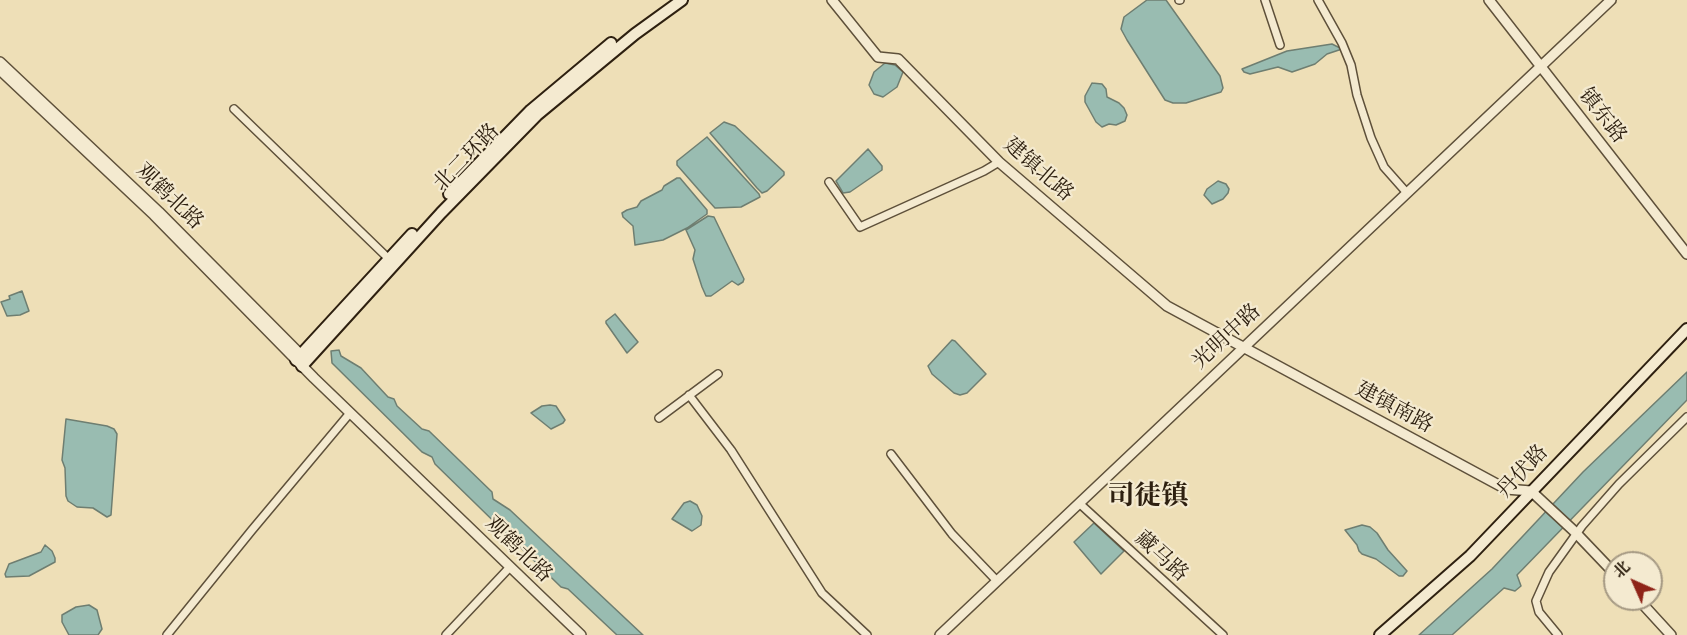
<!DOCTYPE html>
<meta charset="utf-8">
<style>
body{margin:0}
#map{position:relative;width:1687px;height:635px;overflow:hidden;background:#eedfb7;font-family:"IM FELL Great Primer","Noto Serif SC",serif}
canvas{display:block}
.north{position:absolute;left:1603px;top:551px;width:60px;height:60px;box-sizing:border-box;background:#f4ead0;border:2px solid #a59983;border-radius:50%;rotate:315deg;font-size:16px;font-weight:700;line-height:24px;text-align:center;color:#2e2010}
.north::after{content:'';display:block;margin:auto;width:21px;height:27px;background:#8f2418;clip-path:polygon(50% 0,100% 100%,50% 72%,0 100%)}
</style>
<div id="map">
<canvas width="1687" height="635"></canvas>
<div class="north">北</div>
</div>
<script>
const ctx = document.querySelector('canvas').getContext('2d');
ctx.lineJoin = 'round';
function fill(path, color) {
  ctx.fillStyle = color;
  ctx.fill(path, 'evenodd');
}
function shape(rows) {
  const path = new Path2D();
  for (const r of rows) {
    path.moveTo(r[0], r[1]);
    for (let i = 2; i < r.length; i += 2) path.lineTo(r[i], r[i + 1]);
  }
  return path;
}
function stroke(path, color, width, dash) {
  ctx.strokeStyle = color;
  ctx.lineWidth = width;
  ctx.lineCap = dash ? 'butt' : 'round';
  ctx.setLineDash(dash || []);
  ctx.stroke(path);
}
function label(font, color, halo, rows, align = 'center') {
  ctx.font = font + ' "IM FELL Great Primer","Noto Serif SC",serif';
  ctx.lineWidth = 4.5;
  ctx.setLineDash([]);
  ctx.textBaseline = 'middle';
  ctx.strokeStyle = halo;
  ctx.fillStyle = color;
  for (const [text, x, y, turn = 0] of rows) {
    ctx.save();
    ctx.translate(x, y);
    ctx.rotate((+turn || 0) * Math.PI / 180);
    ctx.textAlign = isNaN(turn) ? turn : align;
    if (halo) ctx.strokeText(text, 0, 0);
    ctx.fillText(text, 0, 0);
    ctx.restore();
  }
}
const water = shape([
 [1147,0,1166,0,1220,76,1223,88,1221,92,1186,103,1173,103,1165,100,1127,40,1121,29,1124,17,1147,0],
 [1332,44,1342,49,1327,54,1315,64,1292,72,1278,67,1250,74,1244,72,1242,69,1287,51,1332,44],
 [885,63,895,65,903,72,897,87,883,97,874,94,869,85,874,72,885,63],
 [1092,83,1102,84,1106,89,1107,97,1119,103,1124,108,1127,115,1125,121,1116,125,1109,124,1102,127,1096,122,1085,102,1085,96,1092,83],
 [724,122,735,126,784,172,784,175,767,191,762,193,757,188,710,133,724,122],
 [707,137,759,194,760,197,741,207,715,208,705,197,677,165,677,161,707,137],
 [868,149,882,166,882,170,850,192,843,193,836,181,868,149],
 [677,178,680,178,707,210,707,214,687,228,663,240,635,245,633,226,623,217,622,213,627,210,637,207,641,201,662,190,664,186,677,178],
 [1218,181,1226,184,1229,189,1228,193,1223,199,1212,204,1204,195,1207,189,1218,181],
 [708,216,714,217,744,279,743,282,738,285,732,281,711,296,706,296,702,287,693,259,695,250,686,230,708,216],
 [22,291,29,311,20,315,7,316,1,302,10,299,9,296,22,291],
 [615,314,638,342,627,353,606,323,606,321,615,314],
 [952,340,955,341,986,374,967,393,960,395,954,393,932,374,928,366,952,340],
 [339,350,341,356,361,368,388,397,394,399,397,406,422,429,429,431,492,492,493,499,510,510,643,635,617,635,568,589,561,587,435,464,432,457,422,452,332,363,331,351,339,350],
 [1687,372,1687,400,1517,575,1521,586,1515,591,1504,588,1452,635,1419,635,1492,569,1583,472,1687,372],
 [550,405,556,406,565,420,563,423,551,429,531,413,542,406,550,405],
 [66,419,107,426,114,429,117,434,111,515,107,517,93,508,77,507,68,501,66,496,65,468,62,460,66,419],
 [690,501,697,505,702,516,701,525,692,531,672,519,684,503,690,501],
 [1094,523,1124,551,1101,574,1074,542,1094,523],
 [1362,525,1370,527,1377,533,1388,550,1407,571,1403,576,1399,576,1376,559,1362,554,1359,551,1357,545,1345,530,1362,525],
 [45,545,52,551,55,558,55,562,29,576,6,577,5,574,9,564,41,552,45,545],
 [89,605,97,610,102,629,98,635,69,635,62,622,62,615,76,607,89,605]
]);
const minor = shape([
 [1179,0,1180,0],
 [1265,0,1280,45],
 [1318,0,1342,43,1351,65,1357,95,1371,138,1384,167,1407,193],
 [234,109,390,260],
 [829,182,860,227,984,171,999,162],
 [689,395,731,450,822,593,867,635],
 [659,418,718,374],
 [891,454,952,534,997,581],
 [1079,503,1223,635],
 [167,635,252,530,350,413],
 [446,635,510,567],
 [1558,635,1539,612,1536,601,1549,572,1582,526,1619,484,1687,417]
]);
const tertiary = shape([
 [832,0,878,57,898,59,999,162,1167,306,1506,489,1531,491,1574,531,1615,574],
 [1489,0,1687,254],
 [0,62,159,212,301,355,301,360],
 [0,70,154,215,314,378,581,635],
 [1638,599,1671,635],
 [940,635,1611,0]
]);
const secondary = shape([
 [449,194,531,110,611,43],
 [296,360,412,234],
 [302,366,441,213,537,115,635,34,682,0],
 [1380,635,1470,556,1687,329]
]);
const streetNames = [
 ["镇东路",1602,116,52],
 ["北二环路",467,158,-46],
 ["建镇北路",1038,170,41],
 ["观鹤北路",169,197,44],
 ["光明中路",1227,337,-43],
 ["建镇南路",1394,408,28],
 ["丹伏路",1523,472,-47],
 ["观鹤北路",518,550,44],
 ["藏马路",1161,557,42]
];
const districtNames = [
 ["司徒镇",1148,497]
];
fill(water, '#99bcb1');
stroke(water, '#6e7e71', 1.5);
stroke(minor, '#5e503a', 10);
stroke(tertiary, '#5e503a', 12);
stroke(secondary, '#2e2010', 14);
stroke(minor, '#f4ead0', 7);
stroke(tertiary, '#f4ead0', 9);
stroke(secondary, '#f4ead0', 10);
label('21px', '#2e2010', '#f4ead0', streetNames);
label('bold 27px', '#2e2010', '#f4ead0', districtNames);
</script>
